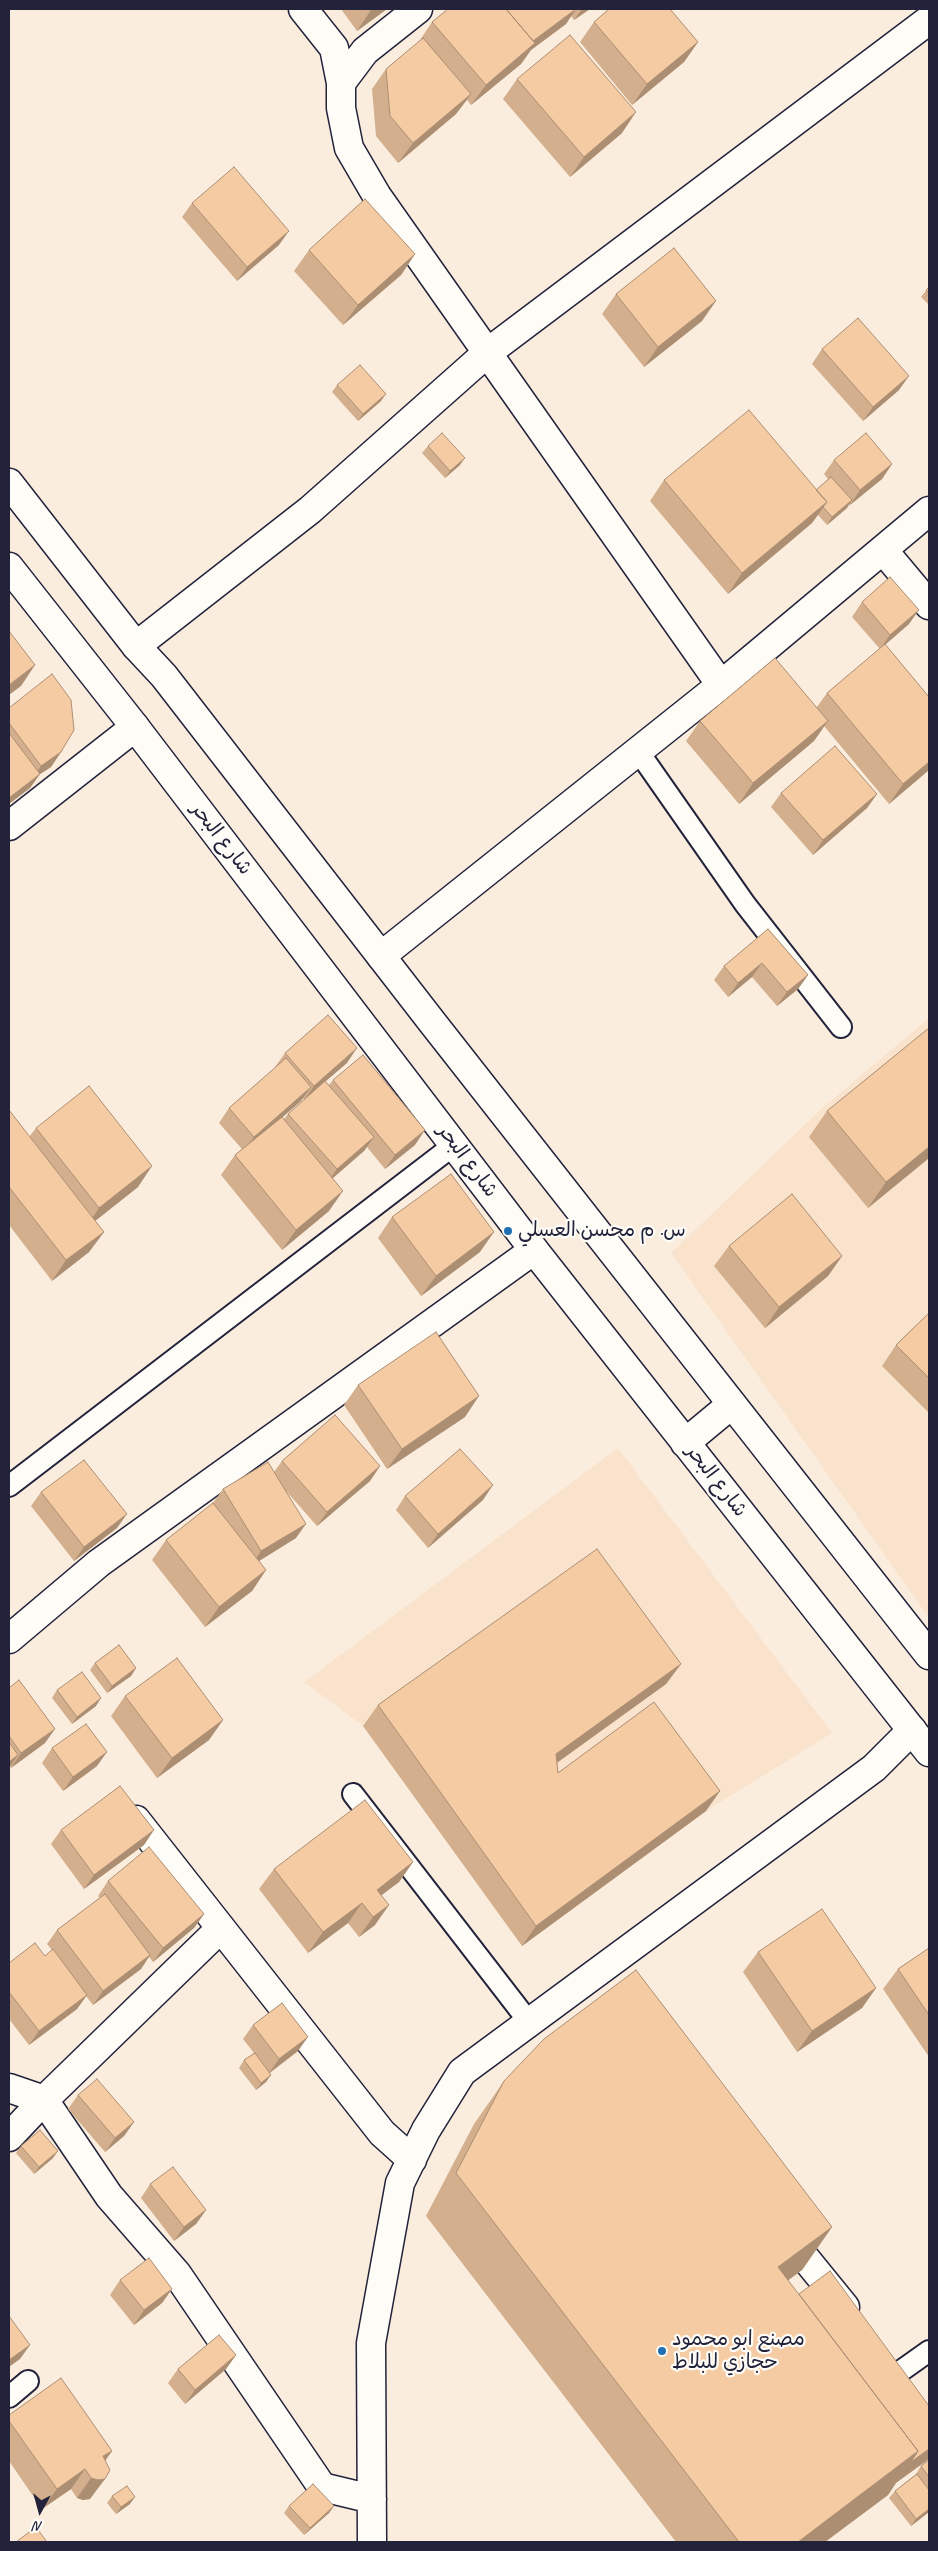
<!DOCTYPE html>
<meta charset="utf-8">
<style>
body{margin:0}
#map{position:relative;width:938px;height:2551px;overflow:hidden;background:#fbedde;font-family:Caveat,sans-serif}
canvas{display:block}
.frame{position:absolute;inset:0;border:10px solid #22223b;pointer-events:none}
.north{position:absolute;left:15px;top:2486px;width:50px;height:50px;-webkit-text-stroke:4px #fdfcf7;paint-order:stroke;rotate:187deg;font-size:14px;font-weight:700;line-height:20px;text-align:center;color:#22223b}
.north::after{content:'';display:block;margin:auto;width:18px;height:22px;background:#22223b;clip-path:polygon(50% 0,100% 100%,50% 72%,0 100%)}
</style>
<div id="map">
<canvas width="938" height="2551"></canvas>
<div class="frame"></div>
<div class="north">N</div>
</div>
<script>
const ctx = document.querySelector('canvas').getContext('2d');
ctx.lineJoin = 'round';
function fill(path, color) {
  ctx.fillStyle = color;
  ctx.fill(path, 'evenodd');
}
function shape(rows) {
  const path = new Path2D();
  for (const r of rows) {
    path.moveTo(r[0], r[1]);
    for (let i = 2; i < r.length; i += 2) path.lineTo(r[i], r[i + 1]);
  }
  return path;
}
function stroke(path, color, width, dash) {
  ctx.strokeStyle = color;
  ctx.lineWidth = width;
  ctx.lineCap = dash ? 'butt' : 'round';
  ctx.setLineDash(dash || []);
  ctx.stroke(path);
}
function label(font, color, halo, rows, align = 'center') {
  ctx.font = font + ' Caveat,"Playpen Sans Arabic",sans-serif';
  ctx.lineWidth = 4.5;
  ctx.setLineDash([]);
  ctx.textBaseline = 'middle';
  ctx.strokeStyle = halo;
  ctx.fillStyle = color;
  for (const [text, x, y, turn = 0] of rows) {
    ctx.save();
    ctx.translate(x, y);
    ctx.rotate((+turn || 0) * Math.PI / 180);
    ctx.textAlign = isNaN(turn) ? turn : align;
    if (halo) ctx.strokeText(text, 0, 0);
    ctx.fillText(text, 0, 0);
    ctx.restore();
  }
}
const built = shape([
 [929,1018,929,1618,671,1253,820,1110],
 [618,1448,832,1733,706,1811,522,1946,363,1726,304,1682]
]);
const service = shape([
 [638,751,745,904,841,1027],
 [9,1486,454,1145],
 [353,1794,529,2022],
 [898,2373,929,2351],
 [9,2397,28,2381]
]);
const minor = shape([
 [303,9,334,48,341,83,365,51,418,9],
 [341,83,341,108,349,148,377,196,721,685],
 [883,550,929,605],
 [136,646,310,510,487,353,929,20],
 [9,826,135,727],
 [381,956,721,685,929,511],
 [9,1639,99,1563,534,1250],
 [136,1820,382,2133,412,2160],
 [9,2088,44,2100,109,2196,177,2274,322,2487,372,2499],
 [9,2137,44,2100,221,1928],
 [784,2232,845,2307],
 [372,2542,371,2343,400,2183,426,2130,462,2072,874,1768,912,1730]
]);
const secondary = shape([
 [9,483,136,646,164,676,432,1022,929,1655],
 [9,567,135,727,534,1250,929,1752],
 [685,1443,732,1404]
]);
const wall = shape([
 [341,9,387,9,357,31],
 [448,9,590,9,574,20,571,16,566,24,531,50,521,64,471,105,467,100,456,114,398,163,376,136,372,89,386,69,418,43,432,22],
 [594,22,698,42,684,62,632,105,580,42],
 [517,79,622,133,570,177,503,99],
 [192,203,279,245,237,281,182,217],
 [309,250,415,254,401,275,343,325,294,271],
 [929,287,929,305,921,297],
 [616,294,702,321,644,367,602,314],
 [822,349,899,390,863,421,812,364],
 [337,385,381,401,358,421,332,392],
 [428,446,460,465,445,478,422,453],
 [834,460,892,464,882,479,850,505,849,504,847,508,827,525,818,515,812,523,728,594,650,501,664,480,816,490,828,479,824,474],
 [862,602,909,624,885,645,929,697,929,770,889,804,824,726,814,741,739,804,686,741,700,721,817,707,827,693,880,649,852,617],
 [9,708,61,752,51,767,40,774,30,788,9,804],
 [781,793,877,794,867,808,813,855,771,807],
 [768,929,808,975,798,989,777,1006,752,977,728,997,714,980,724,966],
 [929,1028,929,1158,868,1208,809,1137,827,1111],
 [285,1053,347,1063,325,1081,329,1085,333,1080,415,1145,385,1169,367,1147,364,1151,333,1178,329,1211,282,1250,221,1175,235,1155,242,1149,219,1123,229,1108,276,1067,275,1067],
 [303,1098,304,1100,288,1114,284,1119,282,1117,301,1101],
 [9,1110,29,1137,36,1128,138,1187,95,1221,104,1232,89,1252,52,1281,9,1225],
 [392,1217,480,1252,421,1296,378,1238],
 [729,1246,842,1256,828,1276,765,1328,714,1266],
 [929,1313,929,1413,882,1366,896,1345],
 [358,1385,465,1417,387,1469,344,1405],
 [282,1461,380,1466,370,1481,317,1526,286,1491,296,1538,259,1561,266,1570,252,1591,205,1627,152,1560,166,1540,213,1503,223,1489,274,1472],
 [41,1492,117,1528,74,1561,31,1506],
 [405,1496,483,1500,428,1548,396,1510],
 [95,1663,136,1668,131,1676,107,1693,90,1670],
 [681,1664,666,1684,557,1763,558,1773,706,1811,522,1946,363,1726,378,1705],
 [9,1688,45,1743,11,1768,10,1766,9,1768],
 [57,1690,96,1706,72,1724,52,1698],
 [125,1696,223,1720,209,1740,157,1778,111,1716],
 [52,1748,97,1766,63,1791,42,1763],
 [61,1830,144,1845,84,1889,51,1844],
 [413,1862,399,1882,381,1895,375,1925,359,1937,348,1923,308,1953,259,1889,274,1869],
 [108,1881,204,1914,194,1928,153,1962,149,1957,141,1969,93,2005,86,1996,77,2009,29,2045,9,2019,9,1963,45,1956,52,1950,47,1944,57,1930,100,1898,98,1896],
 [929,1948,929,2057,883,1989,898,1969],
 [758,1952,876,1988,862,2008,797,2052,743,1972],
 [253,2025,298,2051,270,2073,266,2082,256,2090,239,2068,244,2060,254,2053,243,2039],
 [504,2081,832,2227,802,2270,788,2280,896,2483,888,2495,825,2542,676,2542,426,2216,474,2124],
 [78,2095,134,2122,124,2136,105,2152,68,2109],
 [21,2146,53,2158,34,2174,16,2153],
 [150,2184,206,2210,196,2224,174,2241,141,2198],
 [120,2280,172,2289,162,2303,134,2325,110,2295],
 [236,2355,226,2369,185,2404,168,2383,178,2369],
 [9,2415,112,2451,105,2460,90,2499,83,2500,77,2498,71,2489,42,2509,9,2461],
 [929,2460,929,2512,911,2526,889,2498,895,2491,916,2474,921,2466],
 [112,2496,130,2504,116,2514,107,2503],
 [289,2506,334,2506,329,2513,304,2535,284,2513]
]);
const shadedWall = shape([
 [373,9,387,9,357,31,371,10],
 [576,9,566,24,531,50,521,64,471,105,486,85,531,42],
 [582,9,590,9,574,20],
 [698,42,684,62,632,105,647,84],
 [471,94,456,114,398,163,413,143],
 [636,112,622,133,570,177,584,157],
 [289,231,279,245,237,281,247,267],
 [415,254,401,275,343,325,358,305],
 [716,301,702,321,644,367,658,347],
 [909,376,899,390,863,421,873,407],
 [386,394,381,401,358,421,363,414],
 [465,458,460,465,445,478,450,471],
 [892,464,882,479,850,505,860,490],
 [852,500,847,508,827,525,832,517],
 [827,502,812,523,728,594,742,573],
 [919,610,909,624,880,649,890,635],
 [35,665,21,686,9,695,9,685],
 [828,721,814,741,739,804,753,783],
 [61,752,51,767,31,780,41,766],
 [929,762,929,770,889,804,903,784],
 [40,774,30,788,9,804,9,798],
 [877,794,867,808,813,855,823,840],
 [762,963,752,977,728,997,738,983],
 [808,975,798,989,777,1006,787,992],
 [357,1048,347,1063,304,1100,314,1086],
 [311,1087,301,1101,244,1151,254,1137],
 [425,1130,415,1145,385,1169,395,1155],
 [374,1137,364,1151,327,1183,337,1169],
 [929,1147,929,1158,868,1208,886,1182],
 [152,1166,138,1187,85,1229,99,1208],
 [343,1191,329,1211,282,1250,296,1230],
 [104,1232,89,1252,52,1281,66,1260],
 [494,1232,480,1252,421,1296,436,1276],
 [842,1256,828,1276,765,1328,779,1307],
 [479,1396,465,1417,387,1469,402,1449],
 [380,1466,370,1481,317,1526,327,1512],
 [493,1485,483,1500,428,1548,438,1534],
 [127,1514,117,1528,74,1561,84,1547],
 [306,1524,296,1538,251,1566,261,1551],
 [266,1570,252,1591,205,1627,219,1607],
 [681,1664,666,1684,541,1774,556,1754],
 [136,1668,131,1676,107,1693,112,1686],
 [101,1698,96,1706,72,1724,77,1717],
 [223,1720,209,1740,157,1778,172,1758],
 [55,1729,45,1743,11,1768,21,1753],
 [107,1752,97,1766,63,1791,73,1777],
 [18,1755,9,1768,9,1762],
 [720,1791,706,1811,522,1946,536,1926],
 [154,1830,144,1845,84,1889,94,1875],
 [413,1862,399,1882,366,1907,377,1890],
 [362,1903,348,1923,308,1953,323,1932],
 [389,1905,375,1925,359,1937,373,1917],
 [204,1914,194,1928,153,1962,163,1948],
 [150,1955,141,1969,93,2005,103,1991],
 [876,1988,862,2008,797,2052,812,2031],
 [87,1995,77,2009,29,2045,39,2031],
 [308,2037,298,2051,269,2073,279,2059],
 [271,2075,266,2082,256,2090,261,2083],
 [134,2122,124,2136,105,2152,115,2138],
 [58,2151,53,2158,34,2174,39,2167],
 [206,2210,196,2224,174,2241,184,2227],
 [832,2227,802,2270,748,2310,778,2267],
 [172,2289,162,2303,134,2325,144,2310],
 [30,2345,20,2359,9,2367,9,2360],
 [236,2355,226,2369,185,2404,195,2390],
 [929,2449,929,2459,896,2483,888,2495,825,2542,798,2542,918,2451],
 [112,2451,98,2471,89,2477,103,2456],
 [85,2469,71,2489,42,2509,57,2489],
 [91,2478,105,2479,90,2499,83,2500,77,2498],
 [135,2497,130,2504,116,2514,121,2507],
 [334,2506,329,2513,304,2535,310,2528],
 [929,2509,929,2512,911,2526,916,2519]
]);
const building = shape([
 [448,9,506,9,535,43,486,85,432,22,448,9],
 [506,9,576,9,533,41,506,9],
 [609,9,670,9,698,42,647,84,594,22,609,9],
 [570,35,636,112,584,157,517,79,570,35],
 [423,38,471,94,413,143,390,116,386,69,423,38],
 [234,167,289,231,247,267,192,203,234,167],
 [365,199,415,254,358,305,309,250,365,199],
 [674,248,716,301,658,347,616,294,674,248],
 [929,287,929,293,926,290,929,287],
 [858,318,909,376,873,407,822,349,858,318],
 [360,365,386,394,363,414,337,385,360,365],
 [749,410,827,502,742,573,664,480,749,410],
 [442,433,465,458,450,471,428,446,442,433],
 [866,433,892,464,860,490,834,460,866,433],
 [831,477,852,500,832,517,823,507,827,502,816,490,831,477],
 [890,577,919,610,890,635,862,602,890,577],
 [9,631,35,665,9,685,9,631],
 [885,644,929,697,929,762,903,784,827,693,885,644],
 [775,658,828,721,753,783,700,721,775,658],
 [52,674,71,700,74,730,61,752,41,766,9,723,9,708,52,674],
 [9,733,40,774,9,798,9,733],
 [835,746,877,794,823,840,781,793,835,746],
 [768,929,808,975,787,992,762,963,738,983,724,966,768,929],
 [328,1015,357,1048,314,1086,285,1053,328,1015],
 [929,1028,929,1147,886,1182,827,1111,929,1028],
 [363,1055,425,1130,395,1155,333,1080,363,1055],
 [286,1058,311,1087,254,1137,229,1108,286,1058],
 [325,1081,374,1137,337,1169,288,1114,325,1081],
 [89,1086,152,1166,99,1208,36,1128,89,1086],
 [9,1110,104,1232,66,1260,9,1187,9,1110],
 [282,1117,343,1191,296,1230,235,1155,282,1117],
 [451,1174,494,1232,436,1276,392,1217,451,1174],
 [792,1194,842,1256,779,1307,729,1246,792,1194],
 [929,1313,929,1378,896,1345,929,1313],
 [436,1332,479,1396,402,1449,358,1385,436,1332],
 [335,1415,380,1466,327,1512,282,1461,335,1415],
 [460,1449,493,1485,438,1534,405,1496,460,1449],
 [84,1460,127,1514,84,1547,41,1492,84,1460],
 [268,1462,306,1524,261,1551,223,1489,268,1462],
 [213,1503,266,1570,219,1607,166,1540,213,1503],
 [597,1549,681,1664,556,1754,558,1773,654,1702,720,1791,536,1926,378,1705,597,1549],
 [119,1645,136,1668,112,1686,95,1663,119,1645],
 [177,1658,223,1720,172,1758,125,1696,177,1658],
 [82,1672,101,1698,77,1717,57,1690,82,1672],
 [19,1680,55,1729,21,1753,9,1736,9,1688,19,1680],
 [86,1724,107,1752,73,1777,52,1748,86,1724],
 [9,1742,18,1755,9,1762,9,1742],
 [120,1786,154,1830,94,1875,61,1830,120,1786],
 [365,1800,413,1862,377,1890,389,1905,373,1917,362,1903,323,1932,274,1869,365,1800],
 [149,1847,204,1914,163,1948,108,1881,149,1847],
 [105,1894,150,1955,103,1991,57,1930,105,1894],
 [822,1909,876,1988,812,2031,758,1952,822,1909],
 [35,1943,45,1956,53,1949,87,1995,39,2031,9,1992,9,1963,35,1943],
 [929,1948,929,2015,898,1969,929,1948],
 [636,1970,832,2227,778,2267,918,2451,798,2542,739,2542,456,2173,504,2081,544,2039,636,1970],
 [282,2003,308,2037,279,2059,253,2025,282,2003],
 [255,2053,271,2075,261,2083,244,2060,255,2053],
 [97,2079,134,2122,115,2138,78,2095,97,2079],
 [40,2130,58,2151,39,2167,21,2146,40,2130],
 [173,2167,206,2210,184,2227,150,2184,173,2167],
 [149,2258,172,2289,144,2310,120,2280,149,2258],
 [830,2271,929,2406,929,2449,911,2462,918,2451,799,2294,830,2271],
 [9,2316,30,2345,9,2360,9,2316],
 [219,2335,236,2355,195,2390,178,2369,219,2335],
 [61,2378,112,2451,103,2456,110,2470,105,2479,98,2480,91,2478,85,2469,57,2489,9,2421,9,2415,61,2378],
 [929,2460,929,2477,921,2466,929,2460],
 [917,2474,929,2490,929,2509,916,2519,895,2491,917,2474],
 [313,2484,334,2506,310,2528,289,2506,313,2484],
 [127,2486,135,2497,121,2507,112,2496,127,2486],
 [36,2527,47,2542,16,2542,36,2527]
]);
const markers = [
 [508,1231,5,"#1f6fb2"],
 [662,2351,5,"#1f6fb2"]
];
const streetNames = [
 ["شارع البحر",221,839,52],
 ["شارع البحر",467,1161,53],
 ["شارع البحر",716,1481,52]
];
const poiNames = [
 ["س. م محسن العسلي",518,1231],
 ["مصنع ابو محمود",672,2340],
 ["حجازي للبلاط",672,2363]
];
fill(built, '#f9e3cd');
stroke(service, '#22223b', 24);
stroke(minor, '#22223b', 31);
stroke(secondary, '#22223b', 31);
stroke(service, '#fdfcf7', 20);
stroke(minor, '#fdfcf7', 28);
stroke(secondary, '#fdfcf7', 28);
fill(wall, '#d3af8d');
fill(shadedWall, '#ac8e73');
fill(building, '#f5cba4');
stroke(building, '#ac8e73', 1);
for (const [x, y, r, color] of markers) {
  const dot = new Path2D();
  dot.arc(x, y, r, 0, 2 * Math.PI);
  ctx.fillStyle = color;
  ctx.fill(dot);
  stroke(dot, '#fdfcf7', 2);
}
label('20px', '#22223b', '#fdfcf7', streetNames);
label('20px', '#22223b', '#fdfcf7', poiNames, 'left');
</script>
